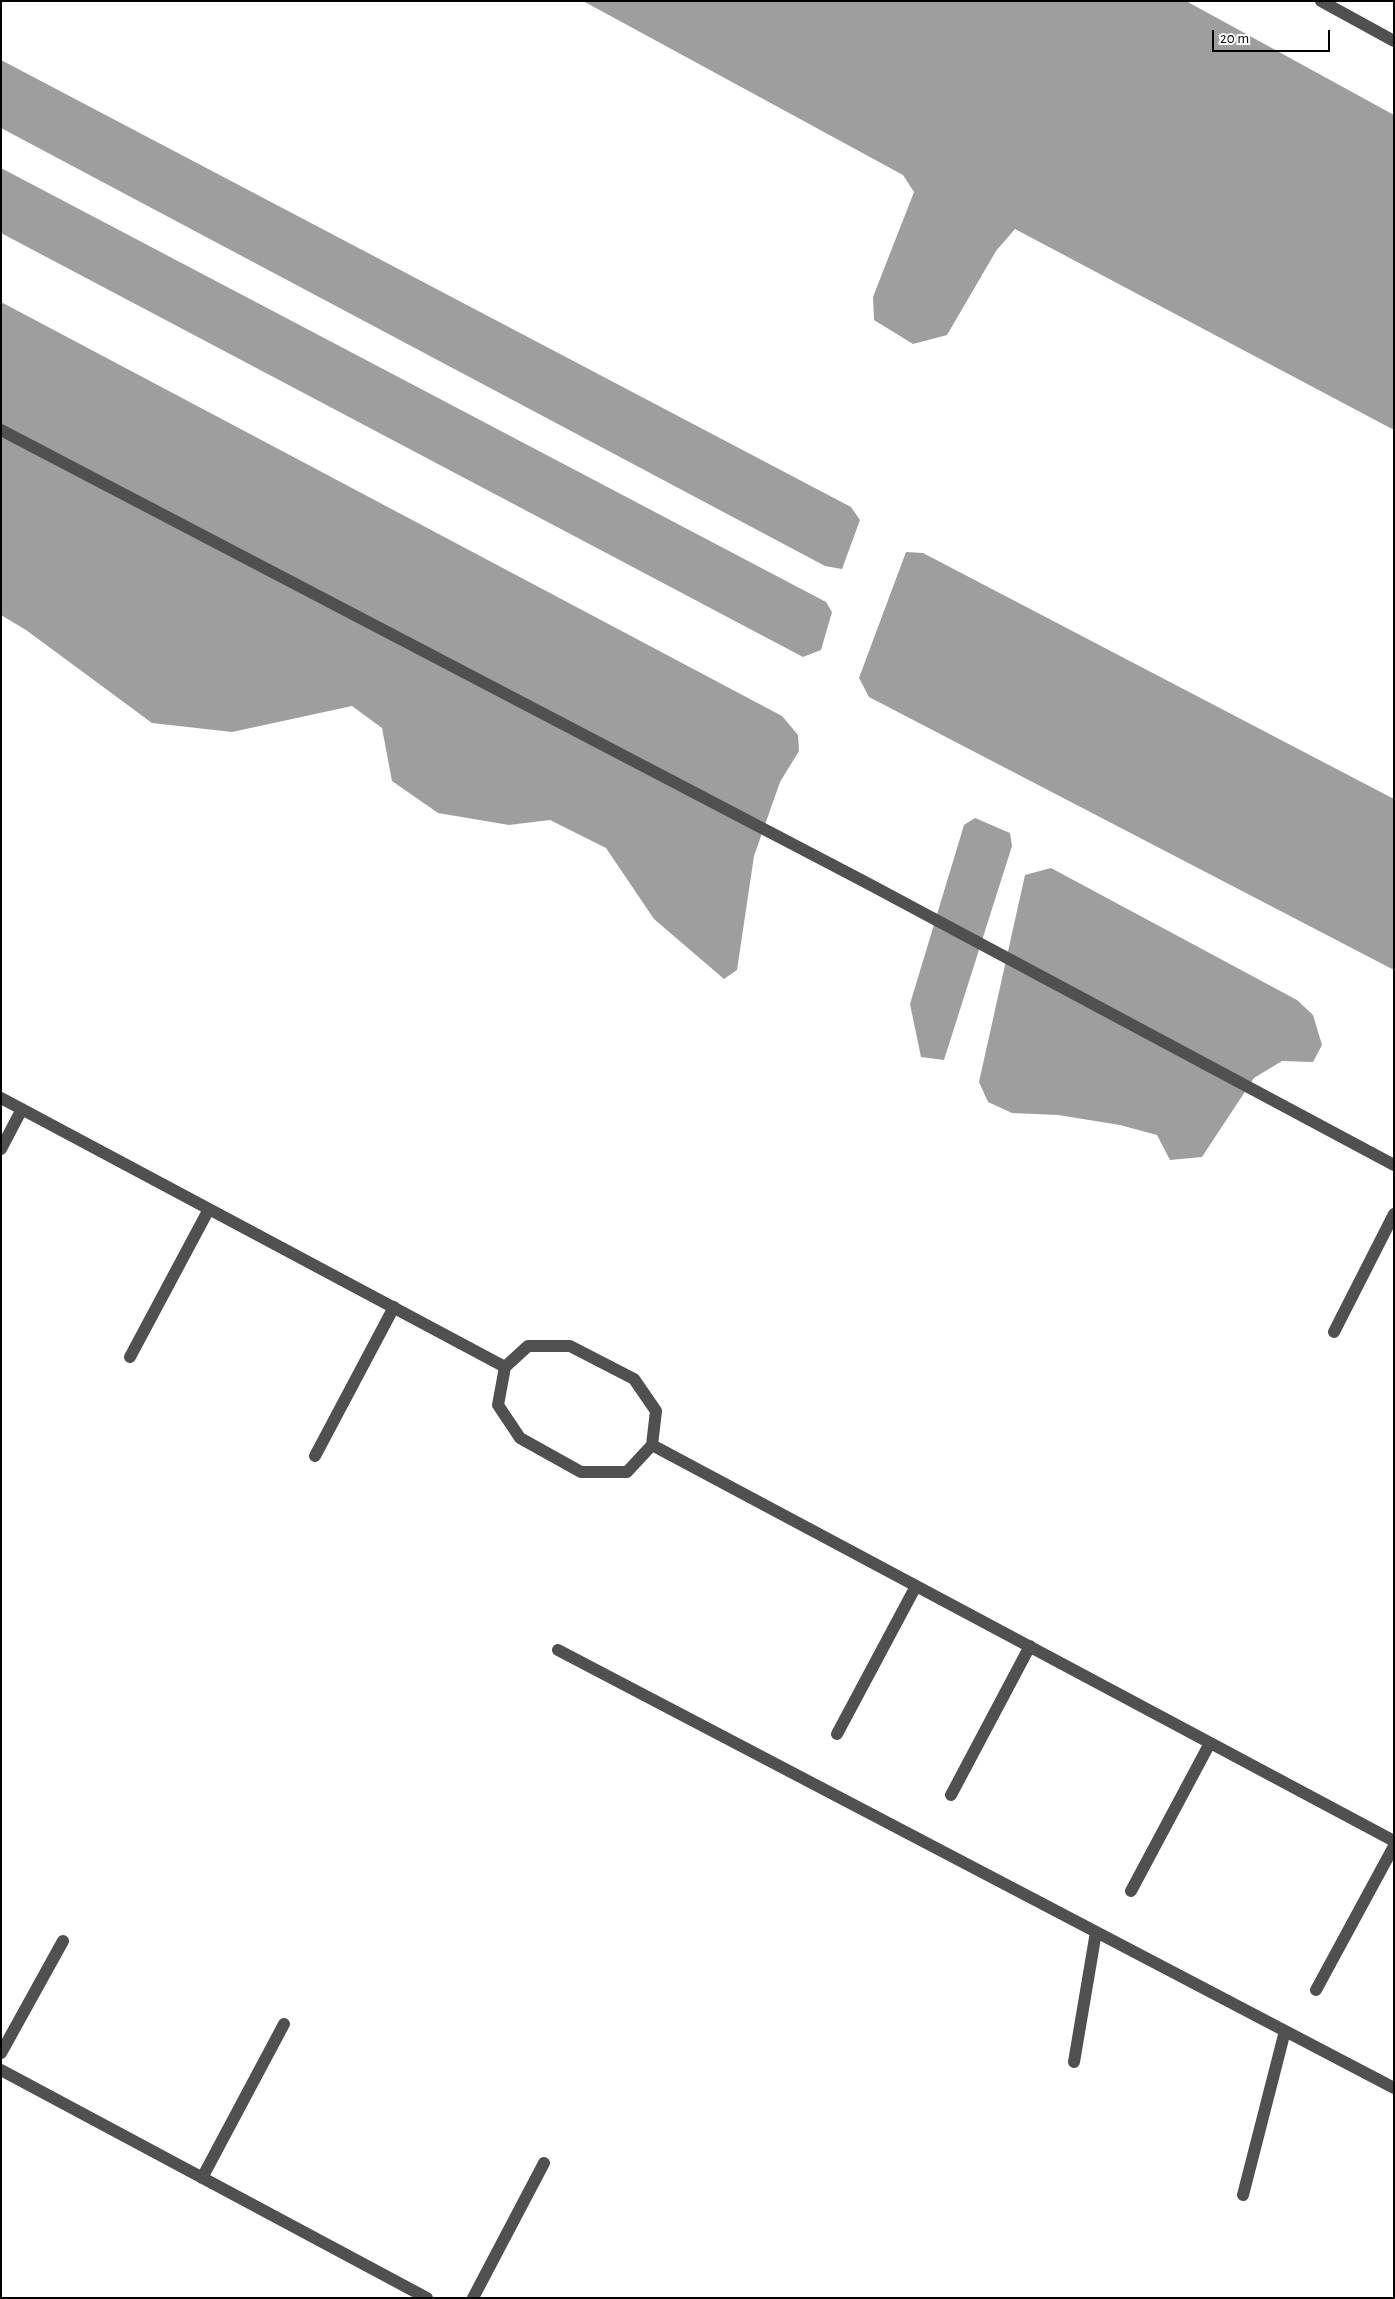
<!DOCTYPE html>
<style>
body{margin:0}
#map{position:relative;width:1395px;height:2299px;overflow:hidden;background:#fff;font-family:"Alegreya Sans",sans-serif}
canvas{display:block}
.frame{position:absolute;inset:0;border:2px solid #000;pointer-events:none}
.scale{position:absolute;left:1212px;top:30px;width:118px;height:22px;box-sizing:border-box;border:2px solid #000;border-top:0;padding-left:6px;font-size:15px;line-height:18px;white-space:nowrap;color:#000;-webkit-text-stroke:4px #fff;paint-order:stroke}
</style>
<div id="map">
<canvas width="1395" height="2299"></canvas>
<div class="frame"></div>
<div class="scale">20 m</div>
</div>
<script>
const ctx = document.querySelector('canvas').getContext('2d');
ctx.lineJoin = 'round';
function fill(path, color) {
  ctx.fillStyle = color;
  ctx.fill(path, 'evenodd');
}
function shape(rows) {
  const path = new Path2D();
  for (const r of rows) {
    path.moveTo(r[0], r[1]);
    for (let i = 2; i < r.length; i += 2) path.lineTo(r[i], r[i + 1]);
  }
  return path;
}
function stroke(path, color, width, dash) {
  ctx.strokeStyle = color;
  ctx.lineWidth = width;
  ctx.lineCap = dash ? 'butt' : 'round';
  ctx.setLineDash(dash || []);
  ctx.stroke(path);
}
const water = shape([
 [583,1,1186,1,1394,115,1394,430,1015,229,996,251,947,335,913,344,874,320,873,297,914,192,903,175],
 [1,60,851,507,860,520,842,569,825,566,1,128],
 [1,168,826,602,832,612,821,650,803,657,1,233],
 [1,302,782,716,798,735,799,751,780,782,754,856,737,970,724,979,654,919,606,848,550,820,509,825,438,813,392,781,382,728,352,706,232,732,152,723,26,630,1,615],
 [906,552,923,553,1394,799,1394,970,869,697,859,678],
 [975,818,1010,833,1012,846,944,1060,921,1057,910,1004,964,825],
 [1051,868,1297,1000,1313,1015,1322,1045,1313,1062,1282,1061,1254,1078,1202,1157,1170,1160,1157,1135,1120,1125,1058,1115,1012,1113,988,1102,979,1082,1025,875]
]);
const minor = shape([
 [1321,1,1394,41],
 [1,430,867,883,1394,1165],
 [1,1098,505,1367],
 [1,1149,22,1109],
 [1334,1332,1394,1214],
 [528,1346,570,1346,634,1379,656,1411,652,1445,627,1472,581,1472,520,1438,498,1405,505,1367,528,1346],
 [130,1357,209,1209],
 [652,1445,1394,1841],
 [315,1456,394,1307],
 [558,1650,1394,2088],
 [837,1734,916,1586],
 [951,1795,1030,1646],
 [1131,1891,1210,1743],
 [1316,1990,1394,1846],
 [1,2053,63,1941],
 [1074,2062,1096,1932],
 [1,2070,427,2298],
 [202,2178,284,2024],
 [1243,2195,1285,2031],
 [473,2298,544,2163]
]);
fill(water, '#9e9e9e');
stroke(minor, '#505050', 12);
</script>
